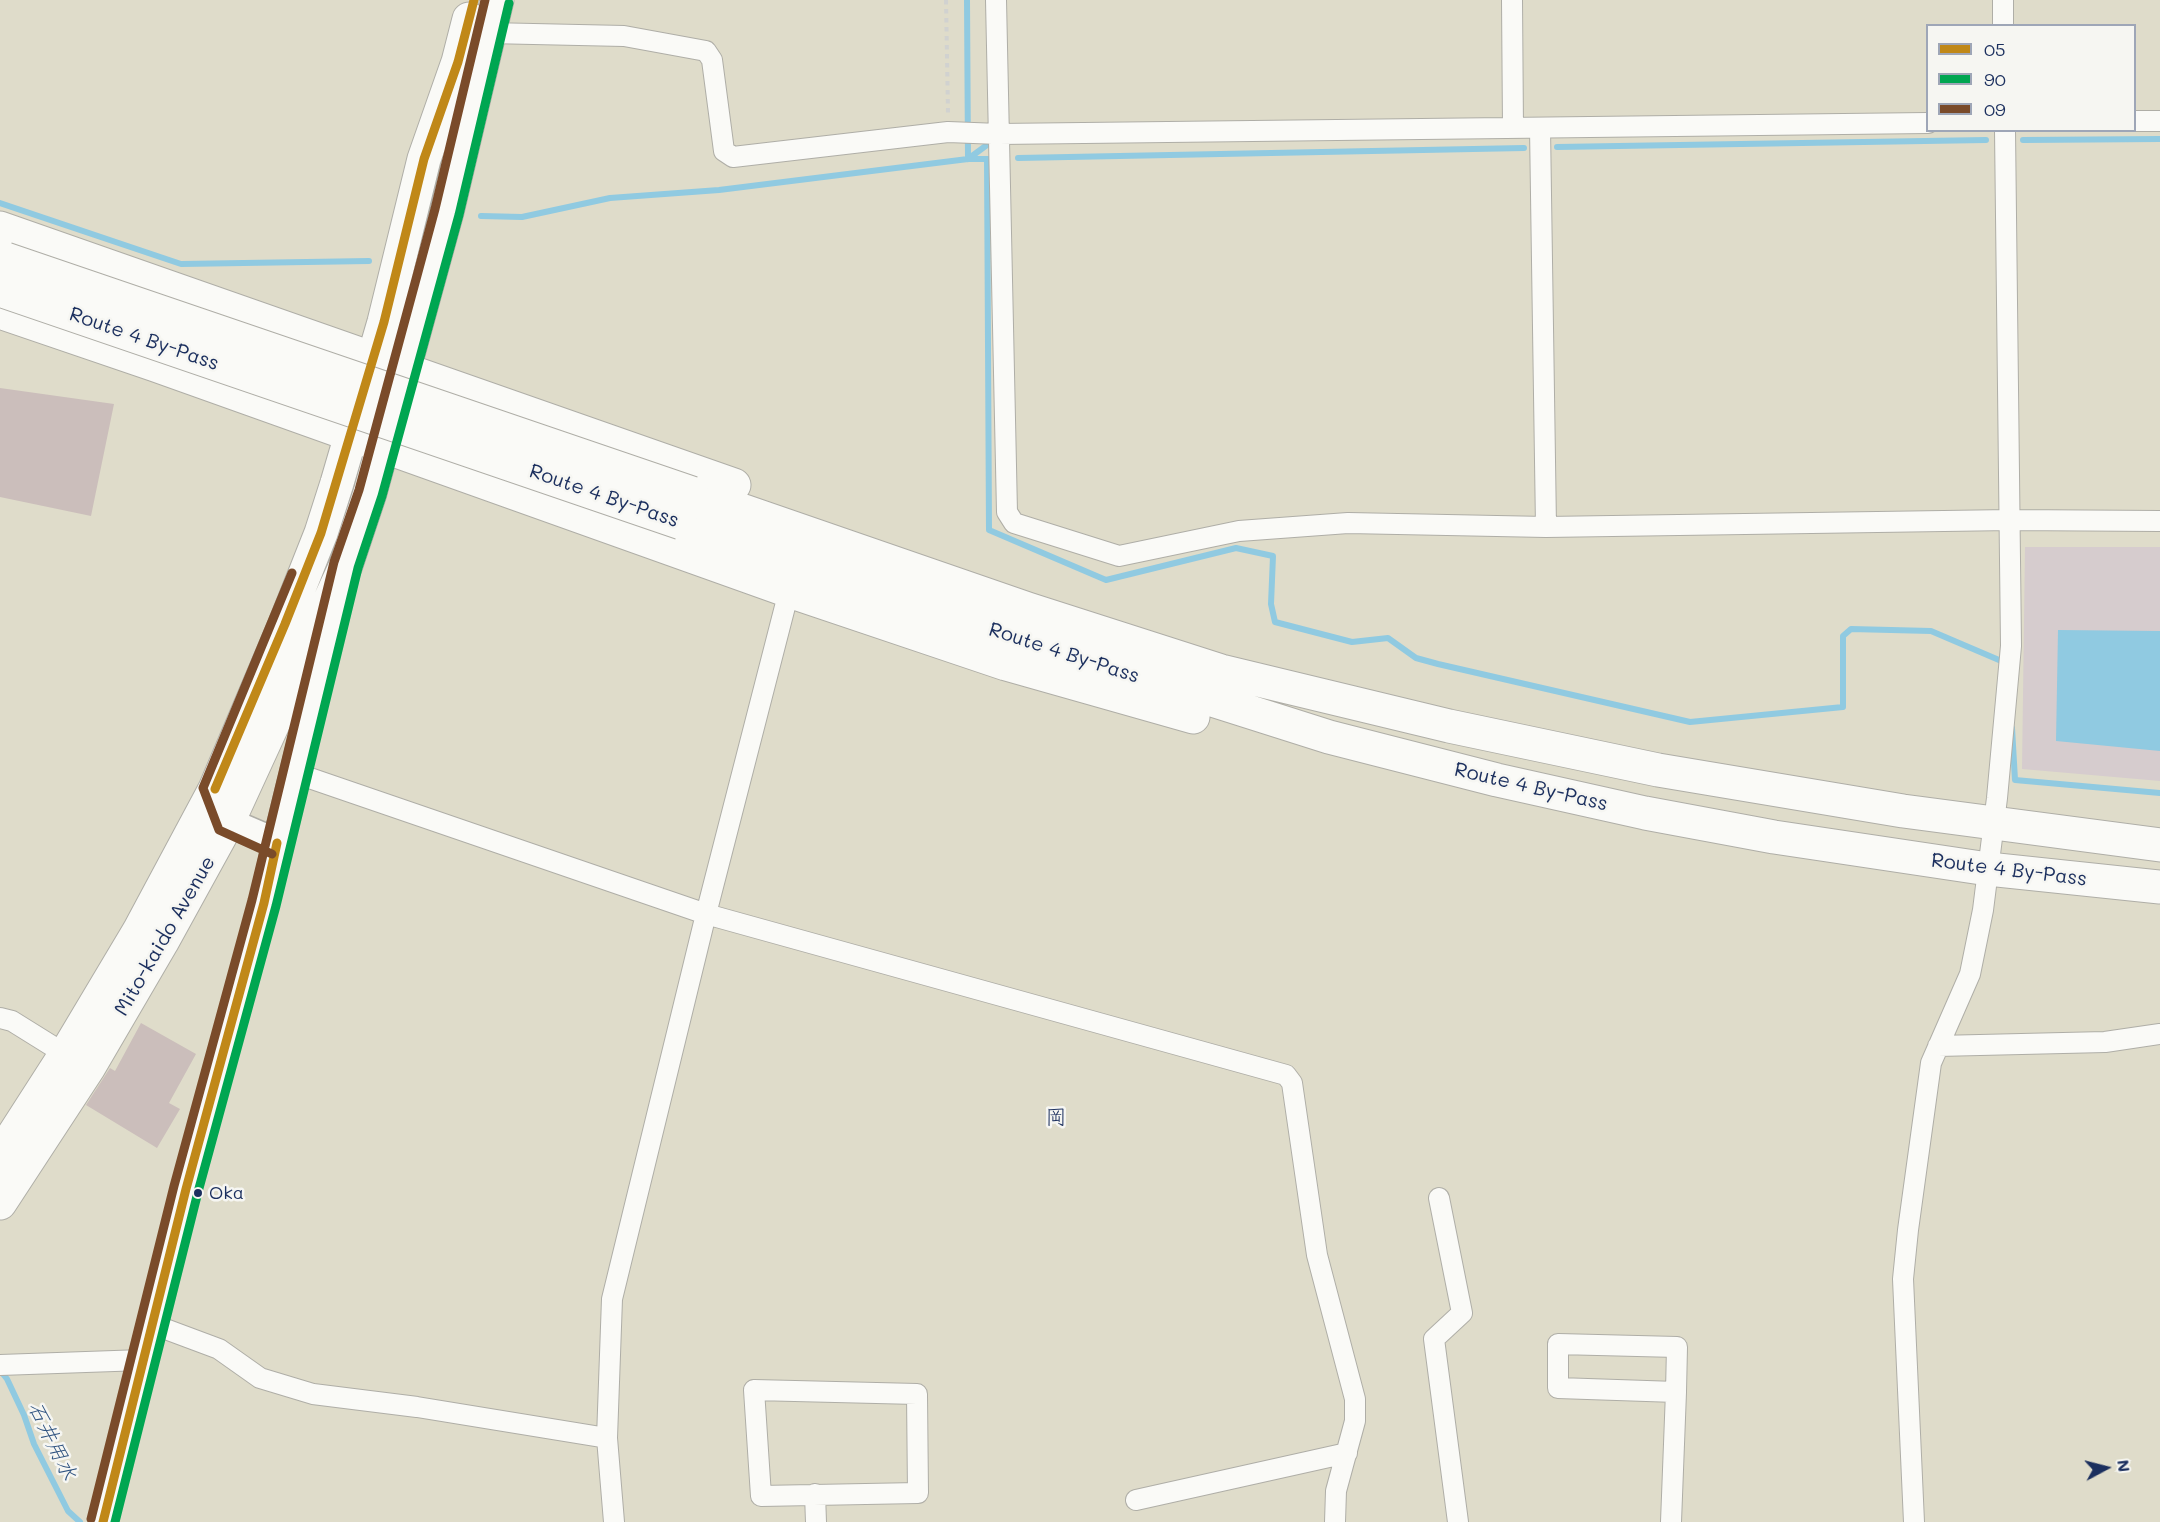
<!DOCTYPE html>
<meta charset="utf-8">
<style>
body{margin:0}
#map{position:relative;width:2160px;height:1522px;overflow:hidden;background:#dfdcca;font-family:Mali,sans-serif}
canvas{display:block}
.legend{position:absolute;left:1926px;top:24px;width:210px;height:108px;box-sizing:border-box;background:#f6f6f2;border:2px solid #9ea6b7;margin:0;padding:8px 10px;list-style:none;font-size:18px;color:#1b2f5e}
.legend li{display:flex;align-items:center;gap:12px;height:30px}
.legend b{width:30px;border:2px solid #9ea6b7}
.north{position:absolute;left:2076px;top:1438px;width:60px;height:60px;-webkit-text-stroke:4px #f6f6f2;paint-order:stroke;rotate:83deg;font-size:16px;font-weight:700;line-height:24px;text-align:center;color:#1b2f5e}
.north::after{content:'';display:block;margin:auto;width:21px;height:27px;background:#1b2f5e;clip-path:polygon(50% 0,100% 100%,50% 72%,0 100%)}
</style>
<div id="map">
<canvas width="2160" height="1522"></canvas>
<ul class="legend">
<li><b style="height:8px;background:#c08818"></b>05</li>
<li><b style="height:8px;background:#00a651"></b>90</li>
<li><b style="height:8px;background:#7a4b2a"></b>09</li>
</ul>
<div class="north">N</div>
</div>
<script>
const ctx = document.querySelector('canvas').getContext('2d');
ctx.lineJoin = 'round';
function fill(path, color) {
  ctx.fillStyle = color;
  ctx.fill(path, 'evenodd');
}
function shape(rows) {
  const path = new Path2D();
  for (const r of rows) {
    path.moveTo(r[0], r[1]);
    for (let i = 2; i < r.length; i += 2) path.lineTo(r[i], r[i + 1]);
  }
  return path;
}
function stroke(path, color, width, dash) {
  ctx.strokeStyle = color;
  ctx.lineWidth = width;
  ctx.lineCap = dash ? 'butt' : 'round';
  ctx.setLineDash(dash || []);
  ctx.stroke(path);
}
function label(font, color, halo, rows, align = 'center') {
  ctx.font = font + ' Mali,"Klee One",sans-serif';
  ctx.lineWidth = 5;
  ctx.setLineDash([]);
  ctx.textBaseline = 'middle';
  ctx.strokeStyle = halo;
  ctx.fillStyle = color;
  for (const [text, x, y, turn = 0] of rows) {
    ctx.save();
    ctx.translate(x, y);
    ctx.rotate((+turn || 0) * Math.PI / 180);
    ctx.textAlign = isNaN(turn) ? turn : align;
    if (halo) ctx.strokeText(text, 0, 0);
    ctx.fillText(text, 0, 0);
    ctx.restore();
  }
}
const industrial = shape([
 [2025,547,2160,547,2160,781,2022,769]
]);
const water = shape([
 [2058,630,2160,631,2160,751,2056,741]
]);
const stream = shape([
 [967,0,968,159],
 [2023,140,2160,139],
 [1557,147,1986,140],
 [1018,158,1524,148],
 [968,159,995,139],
 [987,159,989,530,1106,580,1236,548,1273,556,1271,604,1275,622,1352,642,1388,638,1416,658,1438,664,1690,722,1843,707,1843,636,1851,629,1931,631,2006,663],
 [0,203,181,264,369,261],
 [481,216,522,217,610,198,719,190,968,159,988,159],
 [2012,728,2015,780,2160,793],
 [0,1370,7,1379,24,1415,34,1444,68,1511,80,1522]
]);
const building = shape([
 [0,388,114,404,91,516,0,497],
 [141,1023,196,1054,169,1103,180,1109,157,1148,86,1105,110,1068,115,1071]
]);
const path = shape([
 [946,0,948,113]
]);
const street = shape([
 [996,0,1007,512,1014,523,1119,556,1239,531,1348,523,1546,527,2010,520,2160,521],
 [1512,0,1513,128],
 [2003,0,2003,26],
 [488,33,624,36,706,51,712,60,724,151,733,157,948,132,999,134,1928,123],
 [2134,121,2160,121],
 [1540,128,1546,527],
 [295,773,706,914,1286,1075,1292,1083,1317,1255,1355,1399,1355,1421,1336,1491,1335,1522],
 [0,1018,12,1021,73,1059],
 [1938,1046,2105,1042,2160,1034],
 [1439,1198,1462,1313,1434,1339,1458,1522],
 [152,1324,219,1349,260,1378,313,1394,417,1407,607,1438],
 [0,1365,143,1360],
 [754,1390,917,1394,918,1493,761,1496,754,1390],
 [815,1494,816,1522],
 [1136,1500,1347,1453],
 [614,1522,607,1438,612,1299,706,914,789,591],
 [1671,1522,1676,1392,1677,1347,1558,1344,1558,1388,1676,1392],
 [1914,1522,1903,1279,1908,1230,1931,1063,1970,974,1983,910,1997,798,2011,646,2005,130]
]);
const secondary = shape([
 [220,801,228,822,277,843],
 [103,1522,186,1189,264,903,277,843,334,613]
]);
const highway = shape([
 [0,228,734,485],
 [0,312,155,365,789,591,1006,664,1193,717],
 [692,493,1028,609,1221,671,1449,726,1658,770,1903,811,2160,845],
 [681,523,1017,638,1329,737,1497,780,1645,813,1774,837,1988,869,2160,887],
 [0,1156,65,1055,139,931,215,789,285,624,321,533,337,483,384,322,424,159,458,62,469,19],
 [0,1203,89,1067,162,942,228,822,346,565,370,493,447,212,497,0]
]);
const highwayBridge = shape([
 [6,259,692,493],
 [0,290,681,523]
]);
const bus1 = shape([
 [215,789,285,624,321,533,384,322,424,159,458,62,474,0],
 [103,1522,186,1189,264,903,277,843]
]);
const bus2 = shape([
 [115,1522,198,1192,276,906,358,568,382,496,459,215,509,3]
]);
const bus3 = shape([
 [272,854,219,830,203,788,292,573],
 [91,1519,174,1186,252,900,334,562,359,490,435,209,485,0]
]);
const markers = [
 [198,1193,5,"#1b2f5e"]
];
const busNames = [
 ["Oka",209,1193]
];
const streetNames = [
 ["Route 4 By-Pass",144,339,19],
 ["Route 4 By-Pass",604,496,19],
 ["Route 4 By-Pass",1064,653,18],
 ["Route 4 By-Pass",1531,787,13],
 ["Route 4 By-Pass",2009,870,7],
 ["Mito-kaido Avenue",165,936,-60]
];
const neighbourhoodNames = [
 ["岡",1056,1118]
];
const waterNames = [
 ["石井用水",52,1441,64]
];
fill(industrial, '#d6ccce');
fill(water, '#90cae1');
stroke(stream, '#90cae1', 6);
fill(building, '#cbbebb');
stroke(street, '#afaea7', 22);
stroke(secondary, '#afaea7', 31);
stroke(highway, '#afaea7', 35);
stroke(path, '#d1d2d0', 4, [4.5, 4.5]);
stroke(street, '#fafaf7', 20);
stroke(secondary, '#fafaf7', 28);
stroke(highway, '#fafaf7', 33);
stroke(highwayBridge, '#afaea7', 35, []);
stroke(highwayBridge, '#fafaf7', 33);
stroke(bus1, '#c08818', 9);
stroke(bus2, '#00a651', 9);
stroke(bus3, '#7a4b2a', 9);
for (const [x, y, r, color] of markers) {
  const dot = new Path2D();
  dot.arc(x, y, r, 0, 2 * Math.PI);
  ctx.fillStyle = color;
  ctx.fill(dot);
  stroke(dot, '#f6f6f2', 2);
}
label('18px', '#1b2f5e', '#f6f6f2', busNames, 'left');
label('20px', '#1b2f5e', '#f6f6f2', streetNames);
label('21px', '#1b2f5e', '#f6f6f2', neighbourhoodNames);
label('italic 21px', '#305481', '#f6f6f2', waterNames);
</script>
